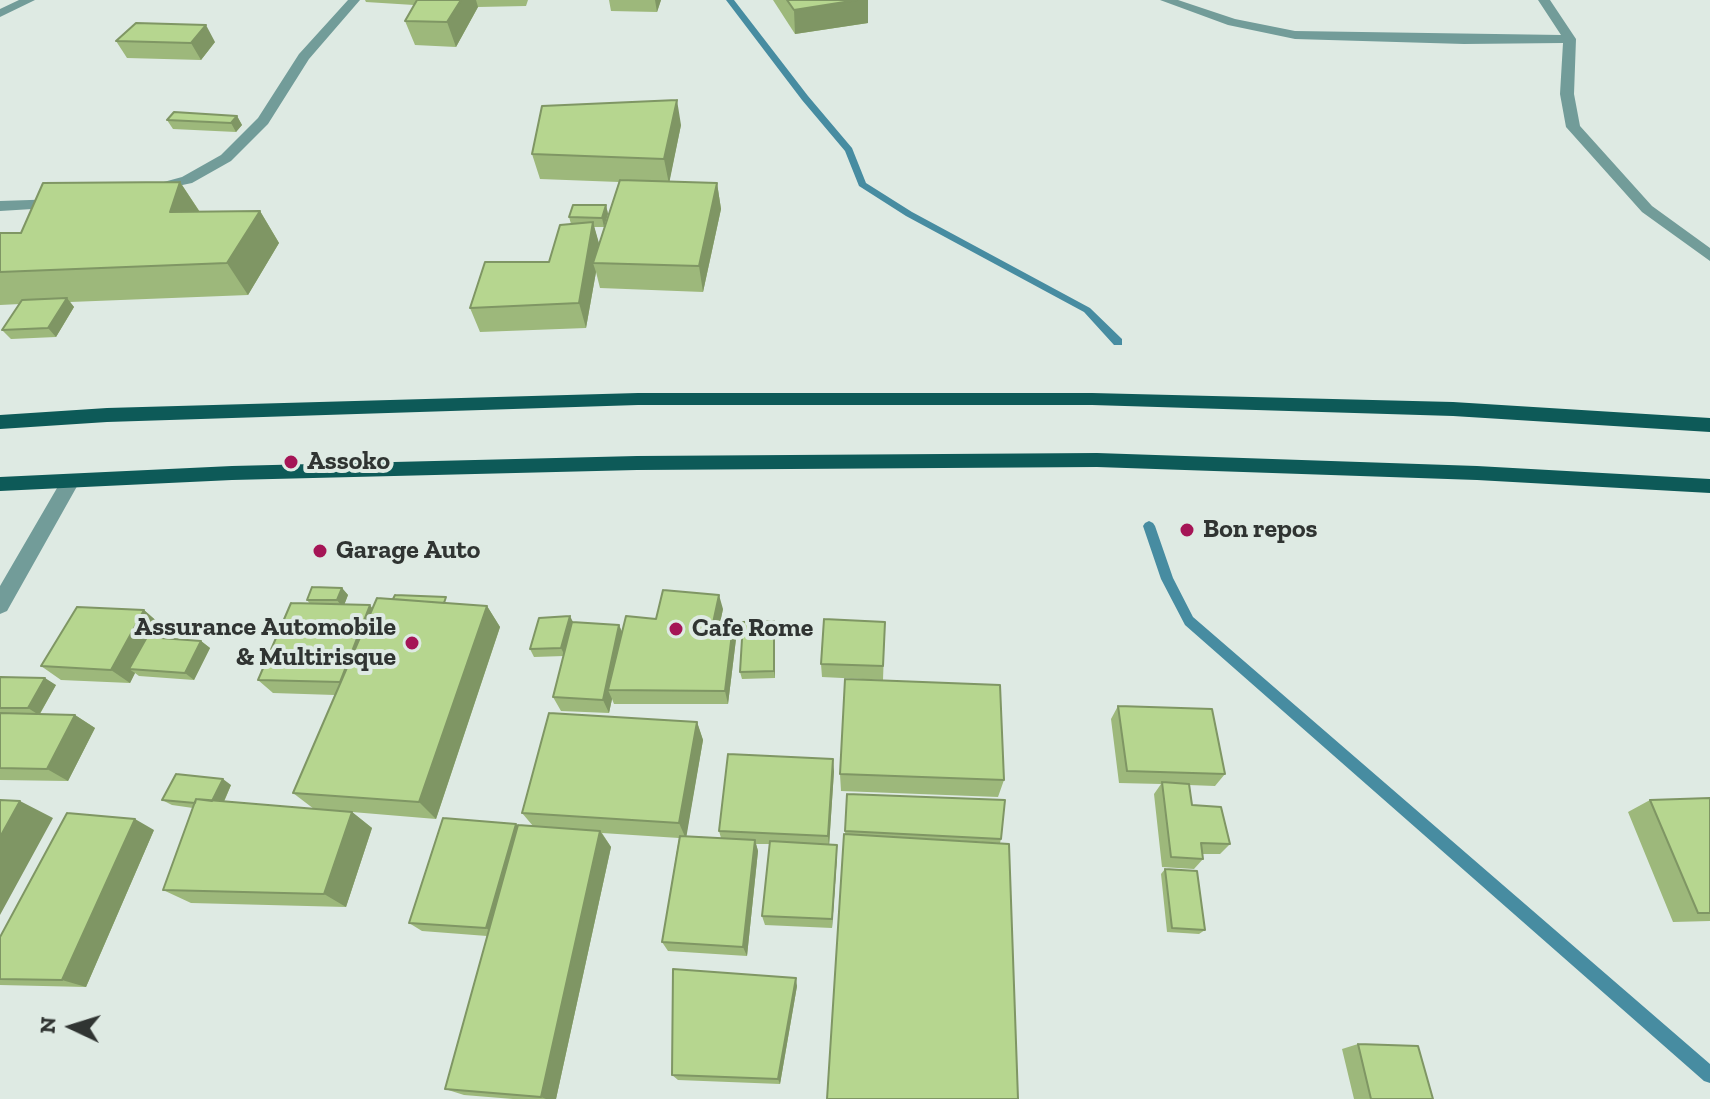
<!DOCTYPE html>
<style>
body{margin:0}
#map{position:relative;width:1710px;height:1099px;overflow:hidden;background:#deeae3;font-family:"Zilla Slab",serif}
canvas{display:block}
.north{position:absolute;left:32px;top:987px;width:80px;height:80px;-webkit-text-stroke:6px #deeae3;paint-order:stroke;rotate:274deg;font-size:22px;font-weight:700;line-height:32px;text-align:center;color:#303432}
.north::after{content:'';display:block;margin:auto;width:28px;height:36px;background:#303432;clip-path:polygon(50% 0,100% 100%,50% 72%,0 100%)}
</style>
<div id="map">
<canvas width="1710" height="1099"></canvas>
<div class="north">N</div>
</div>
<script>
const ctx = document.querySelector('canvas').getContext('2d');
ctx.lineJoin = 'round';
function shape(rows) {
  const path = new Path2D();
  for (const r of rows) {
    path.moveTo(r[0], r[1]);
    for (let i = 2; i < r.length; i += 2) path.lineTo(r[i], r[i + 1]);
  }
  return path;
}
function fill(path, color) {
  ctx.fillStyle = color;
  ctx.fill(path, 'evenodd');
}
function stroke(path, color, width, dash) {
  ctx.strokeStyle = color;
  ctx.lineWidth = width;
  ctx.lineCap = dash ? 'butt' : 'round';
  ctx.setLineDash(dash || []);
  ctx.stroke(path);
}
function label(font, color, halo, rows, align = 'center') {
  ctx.font = font + ' "Zilla Slab",serif';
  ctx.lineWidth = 8;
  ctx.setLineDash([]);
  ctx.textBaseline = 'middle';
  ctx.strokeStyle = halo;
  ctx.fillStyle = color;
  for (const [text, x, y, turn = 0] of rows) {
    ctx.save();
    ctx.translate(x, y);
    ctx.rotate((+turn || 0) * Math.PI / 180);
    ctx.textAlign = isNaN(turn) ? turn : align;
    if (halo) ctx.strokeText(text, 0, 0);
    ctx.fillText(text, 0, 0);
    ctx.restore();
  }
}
const stream = shape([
 [726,0,734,0,808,96,852,148,866,183,912,212,1090,308,1122,339,1122,345,1114,345,1084,312,906,216,859,186,845,151,802,100,726,0],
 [1149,521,1153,523,1155,526,1173,578,1193,617,1710,1064,1710,1083,1704,1081,1185,625,1161,579,1143,526,1145,523,1149,521]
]);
const minor = shape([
 [19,0,35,0,0,17,0,9,19,0],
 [348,0,360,0,309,59,268,124,231,161,192,183,149,192,149,186,182,177,221,155,258,118,299,54,348,0],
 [1160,0,1178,0,1235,19,1295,31,1561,35,1538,0,1550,0,1576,39,1574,94,1580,126,1652,206,1710,248,1710,261,1642,212,1566,127,1560,94,1563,43,1464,44,1295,39,1228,25,1160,0],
 [60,199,67,204,65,207,0,211,0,201,60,199],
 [71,474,78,476,80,481,7,611,0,614,0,586,64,476,71,474]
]);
const major = shape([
 [638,393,1092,393,1453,402,1710,418,1710,432,1453,416,1092,405,638,405,107,422,0,429,0,415,107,408,638,393],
 [1097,453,1477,466,1710,479,1710,493,1477,480,1097,467,637,470,232,480,0,491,0,477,232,466,637,456,1097,453]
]);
const wall = shape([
 [365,0,528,0,526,6,478,7,456,47,415,45,405,21,414,5,366,2],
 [609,0,661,0,657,12,611,11],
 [773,0,868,0,868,23,795,34],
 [116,41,215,42,201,60,127,58],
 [237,116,242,125,236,132,173,129,167,120],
 [681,125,669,182,717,183,721,209,703,292,600,288,596,272,586,328,480,332,470,308,549,262,571,224,569,217,606,205,608,214,604,227,594,227,599,244,619,182,540,179,532,154],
 [180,182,200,212,260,211,279,243,248,295,70,302,74,307,56,337,11,339,2,330,20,304,0,305,0,233,21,233],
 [342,588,348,595,344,605,372,608,450,603,487,606,500,627,436,819,352,812,372,828,346,907,191,903,163,890,193,808,172,805,162,800,231,785,224,802,314,809,293,793,335,695,273,693,258,680,310,604,307,600],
 [723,609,720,623,733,625,736,639,728,704,614,704,612,699,609,713,561,711,553,697,564,656,534,657,530,649,573,622,619,625,622,632,656,619],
 [144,610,161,625,154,638,201,641,210,648,194,680,139,676,135,673,130,683,61,680,41,666],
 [885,622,883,680,822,677,821,664],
 [775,628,775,678,742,679,740,672],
 [0,677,56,685,40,714,75,715,95,728,68,781,0,780],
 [1118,706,1225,774,1215,786,1189,785,1192,805,1230,844,1220,854,1203,854,1203,859,1194,869,1162,867,1154,794,1161,784,1119,783,1111,719],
 [697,722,703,740,686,836,721,838,719,831,834,771,829,845,837,845,837,856,832,928,765,925,762,916,770,844,756,844,758,851,747,956,668,951,662,942,679,838,602,833,611,847,556,1099,513,1099,464,1095,445,1089,487,936,422,931,409,923,518,826,533,826,522,813],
 [840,774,1004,780,998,797,841,791],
 [847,794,1001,839,1000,843,845,834],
 [1710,798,1710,921,1673,922,1628,812,1650,800],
 [154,830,86,987,0,985,0,937],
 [1165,869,1205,930,1199,934,1167,932,1161,874],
 [797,986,780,1084,678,1080,672,1075],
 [1358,1044,1433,1099,1354,1099,1342,1049]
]);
const shadedWall = shape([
 [461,0,476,0,478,7,456,47,447,22],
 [655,0,661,0,657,12],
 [857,0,868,0,868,23,795,34,794,10],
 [206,25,215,42,201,60,191,43],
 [677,100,681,125,669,184,664,159],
 [237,116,242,125,236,132,231,123],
 [180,182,201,214,170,212],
 [717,183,721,209,703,292,699,266],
 [606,205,608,214,604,227,602,218],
 [260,211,279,243,248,295,227,263],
 [593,222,600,247,593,263,596,272,586,328,579,303],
 [67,298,74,307,56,337,48,328],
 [342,588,348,595,343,608,337,600],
 [719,595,723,609,717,637,713,623],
 [370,605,381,620,340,682],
 [487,606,500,627,436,819,419,802],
 [144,610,161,625,137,669,129,669,135,673,130,683,111,670],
 [570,616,574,624,565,656,561,648],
 [774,621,775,628,775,678,774,671],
 [619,625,625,639,608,690,612,699,609,713,603,700],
 [733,625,736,639,728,704,725,691],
 [201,641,210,648,194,680,185,673],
 [45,678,56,685,39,715,28,708],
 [75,715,95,728,68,781,47,769],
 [697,722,703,740,686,839,679,823],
 [833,759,834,771,829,847,828,836],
 [223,779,231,785,220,810,211,805],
 [20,801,53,818,0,915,0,837],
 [352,812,372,828,346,907,324,894],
 [135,819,154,830,86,987,62,980],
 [516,824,525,834,497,937,486,928],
 [600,831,611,847,556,1099,546,1099,541,1097],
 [755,840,758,851,747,956,743,947],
 [837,845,837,856,832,928,832,919],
 [796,978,797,986,780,1084,778,1079]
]);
const building = shape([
 [417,0,461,0,447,22,405,21,417,0],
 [787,0,857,0,794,10,787,0],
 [136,23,206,25,191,43,116,41,136,23],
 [677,100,664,159,532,154,542,106,677,100],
 [174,112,237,116,231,123,167,120,174,112],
 [620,180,717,183,699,266,593,263,620,180],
 [180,182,170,212,260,211,227,263,0,272,0,233,21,233,43,183,180,182],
 [573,205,606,205,602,218,569,217,573,205],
 [593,222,579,303,470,308,485,262,549,262,560,225,593,222],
 [67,298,48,328,2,330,22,300,67,298],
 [312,587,342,588,337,600,307,600,312,587],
 [663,590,719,595,713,623,733,625,725,691,608,690,626,616,656,619,663,590],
 [395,595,446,597,444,603,393,599,395,595],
 [377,598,487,606,419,802,293,793,377,598],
 [291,603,370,605,340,682,258,680,291,603],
 [77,607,144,610,111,670,41,666,77,607],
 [570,616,561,648,530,649,539,618,570,616],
 [824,619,885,622,883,666,821,664,824,619],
 [774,621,774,671,740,672,743,622,774,621],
 [572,622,619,625,603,700,553,697,572,622],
 [147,637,201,641,185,673,129,669,147,637],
 [0,677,45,678,28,708,0,708,0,677],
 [845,679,1000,685,1004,780,840,774,845,679],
 [1118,706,1212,709,1225,774,1127,771,1118,706],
 [0,713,75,715,47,769,0,768,0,713],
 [549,713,697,722,679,823,522,813,549,713],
 [728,754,833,759,828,836,719,831,728,754],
 [176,774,223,779,212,801,196,799,195,803,162,800,176,774],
 [1162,782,1189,784,1192,805,1221,807,1230,844,1201,843,1203,859,1171,857,1162,782],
 [847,794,1005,800,1001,839,845,831,847,794],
 [1710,798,1710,913,1698,913,1650,800,1710,798],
 [196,799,352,812,324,894,163,890,196,799],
 [0,800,20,801,0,837,0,800],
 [67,813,135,819,62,980,0,979,0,937,67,813],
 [443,818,516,824,486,928,409,923,443,818],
 [518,825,600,831,541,1097,445,1089,518,825],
 [844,834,1009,844,1018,1099,827,1099,844,834],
 [680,836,755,840,743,947,662,942,680,836],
 [770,841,837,845,832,919,762,916,770,841],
 [1165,869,1197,871,1205,930,1172,928,1165,869],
 [673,969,796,978,778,1079,672,1075,673,969],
 [1358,1044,1418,1046,1433,1099,1371,1099,1358,1044]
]);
const markers = [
 [291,462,8,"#a51556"],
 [1187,530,8,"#a51556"],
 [320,551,8,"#a51556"],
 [676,629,8,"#a51556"],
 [412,643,8,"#a51556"]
];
const poiNames = [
 ["Assoko",307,462],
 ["Bon repos",1203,530],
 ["Garage Auto",336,551],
 ["Assurance Automobile",396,628,"right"],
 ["& Multirisque",396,658,"right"],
 ["Cafe Rome",692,629]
];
fill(stream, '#478ca1');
fill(minor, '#729c99');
fill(major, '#0d5a58');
fill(wall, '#9db87b');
fill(shadedWall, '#7f9664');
fill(building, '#b6d68f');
stroke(building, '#7f9664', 2);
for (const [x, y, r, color] of markers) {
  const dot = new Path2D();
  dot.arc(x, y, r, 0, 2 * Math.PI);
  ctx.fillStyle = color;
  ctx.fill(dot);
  stroke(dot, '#deeae3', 3);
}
label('bold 26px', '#303432', '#deeae3', poiNames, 'left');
</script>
